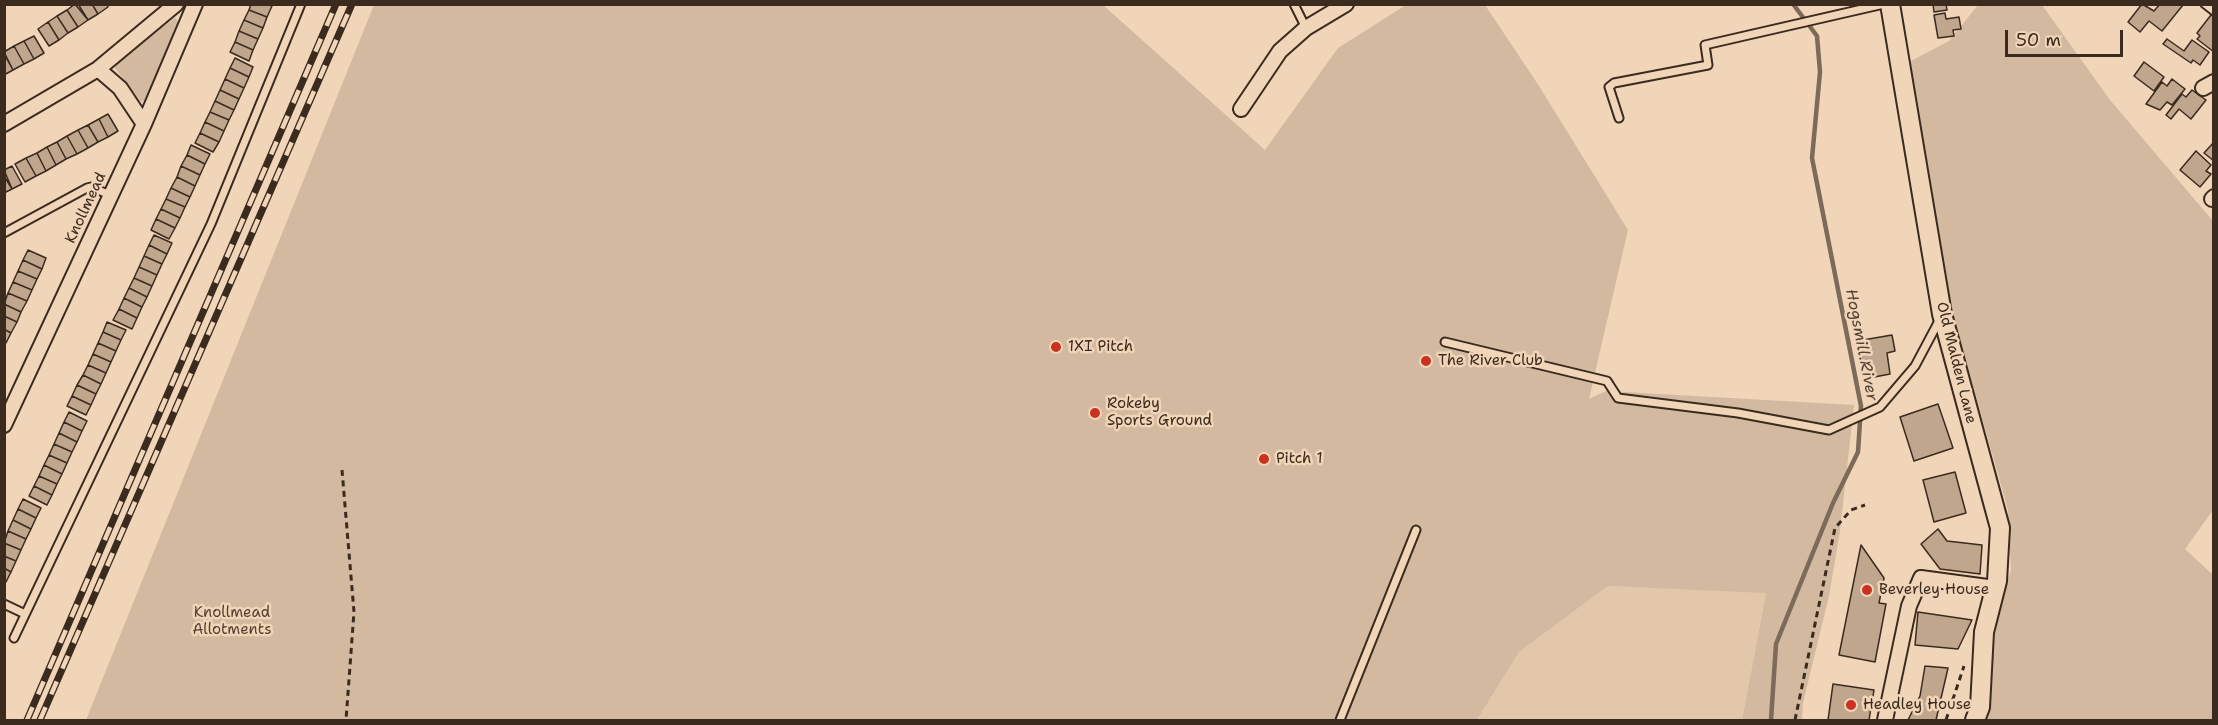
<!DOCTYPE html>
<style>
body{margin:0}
#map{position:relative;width:2218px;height:725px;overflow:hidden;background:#f1d5b8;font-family:"Shantell Sans",sans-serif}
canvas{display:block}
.frame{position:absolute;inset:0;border:6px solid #3b2a1e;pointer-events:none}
.scale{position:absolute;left:2005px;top:30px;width:118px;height:27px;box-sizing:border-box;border:3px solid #3b2a1e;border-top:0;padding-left:8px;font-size:18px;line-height:21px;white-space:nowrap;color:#3b2a1e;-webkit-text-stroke:4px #f1d5b8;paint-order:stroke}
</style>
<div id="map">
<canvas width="2218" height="725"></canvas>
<div class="frame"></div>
<div class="scale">50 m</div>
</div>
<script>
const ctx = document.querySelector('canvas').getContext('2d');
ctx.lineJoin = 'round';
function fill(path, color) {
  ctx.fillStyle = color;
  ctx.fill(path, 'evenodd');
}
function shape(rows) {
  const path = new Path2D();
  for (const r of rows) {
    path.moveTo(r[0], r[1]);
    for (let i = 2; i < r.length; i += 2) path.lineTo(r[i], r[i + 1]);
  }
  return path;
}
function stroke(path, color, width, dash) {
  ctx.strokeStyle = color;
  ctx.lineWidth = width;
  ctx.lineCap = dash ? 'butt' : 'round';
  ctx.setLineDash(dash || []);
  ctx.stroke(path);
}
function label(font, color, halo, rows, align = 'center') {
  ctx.font = font + ' "Shantell Sans",sans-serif';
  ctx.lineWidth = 5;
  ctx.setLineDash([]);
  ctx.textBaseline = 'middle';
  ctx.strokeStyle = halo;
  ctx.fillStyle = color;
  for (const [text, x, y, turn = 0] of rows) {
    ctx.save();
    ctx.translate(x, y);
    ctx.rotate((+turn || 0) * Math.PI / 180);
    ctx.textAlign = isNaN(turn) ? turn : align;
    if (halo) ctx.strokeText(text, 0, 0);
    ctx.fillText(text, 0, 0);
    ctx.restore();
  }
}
const built = shape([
 [1608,586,1766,592,1742,720,1477,720,1519,652]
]);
const green = shape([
 [374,5,1103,5,1265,150,1338,48,1406,5,1485,5,1539,86,1628,230,1589,399,1606,391,1854,405,1840,531,1829,596,1803,703,1802,720,1742,720,1766,593,1608,586,1519,652,1477,720,86,720],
 [1978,5,2042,5,2110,100,2213,221,2213,510,2185,549,2213,575,2213,720,1981,720,1986,707,1994,619,2011,570,2008,510,1934,247,1909,62,1949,41],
 [175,18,180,24,146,100,141,102,112,64]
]);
const stream = shape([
 [1771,720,1776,644,1833,503,1858,452,1861,406,1812,158,1820,72,1817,36,1793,4]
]);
const building = shape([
 [75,4,88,20,78,27,67,10,75,4],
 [78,4,92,4,98,14,88,20,78,4],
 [92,4,107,4,108,7,98,14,92,4],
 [251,4,268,4,272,6,267,17,249,10,251,4],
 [1933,4,1946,4,1947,10,1934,12,1933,4],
 [2142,4,2154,11,2160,4,2183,5,2162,31,2149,21,2140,32,2128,22,2142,4],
 [67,10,78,27,68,33,57,16,67,10],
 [249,10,267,17,263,28,244,20,249,10],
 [1945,13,1946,19,1959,17,1961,29,1953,30,1954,36,1938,38,1934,15,1945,13],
 [2211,15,2214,17,2214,52,2197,39,2200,36,2197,33,2211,15],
 [57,16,68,33,59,40,48,22,57,16],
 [244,20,263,28,258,39,239,31,244,20],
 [48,22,59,40,49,46,38,29,48,22],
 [239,31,258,39,253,50,235,42,239,31],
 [34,36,44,53,34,59,24,41,34,36],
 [2167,39,2184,51,2192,40,2209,52,2200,65,2193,60,2191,63,2163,44,2167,39],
 [24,41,34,59,24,64,14,46,24,41],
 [235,42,253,50,249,61,230,52,235,42],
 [14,46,24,64,13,70,4,52,14,46],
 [4,54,13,70,4,75,4,54],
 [235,58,253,67,249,77,230,68,235,58],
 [2144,62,2164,77,2154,91,2134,76,2144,62],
 [230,68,249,77,244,88,225,79,230,68],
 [225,79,244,88,239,99,220,90,225,79],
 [2172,79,2185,89,2172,105,2167,102,2160,110,2146,104,2162,82,2167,86,2172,79],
 [220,90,239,99,234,110,215,101,220,90],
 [2192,90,2206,100,2191,119,2179,109,2171,119,2166,115,2182,94,2186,97,2192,90],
 [215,101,234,110,229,120,210,112,215,101],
 [210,112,229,120,224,131,205,122,210,112],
 [108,114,118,131,108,137,99,119,108,114],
 [99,119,108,137,98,142,88,125,99,119],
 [205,122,224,131,219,142,200,133,205,122],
 [88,125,98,142,88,148,78,130,88,125],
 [78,130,88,148,77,154,67,136,78,130],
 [200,133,219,142,213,152,195,143,200,133],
 [67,136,77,154,66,159,57,142,67,136],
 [57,142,66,159,56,165,47,147,57,142],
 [2214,142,2214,161,2204,153,2214,142],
 [191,145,210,154,205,164,187,155,191,145],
 [47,147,56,165,46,171,37,153,47,147],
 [2196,151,2211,165,2206,171,2211,174,2200,187,2180,170,2196,151],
 [37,153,46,171,36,176,26,158,37,153],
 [187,155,205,164,200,175,181,166,187,155],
 [26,158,36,176,25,182,15,164,26,158],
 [12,166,22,184,12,189,4,170,12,166],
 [181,166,200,175,195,186,177,177,181,166],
 [4,176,12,189,4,193,4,176],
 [177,177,195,186,190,197,171,188,177,177],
 [171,188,190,197,185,207,166,199,171,188],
 [166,199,185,207,180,218,161,209,166,199],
 [161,209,180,218,175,228,156,219,161,209],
 [156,219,175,228,169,239,151,230,156,219],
 [154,235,172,243,167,254,149,245,154,235],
 [149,245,167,254,162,264,144,256,149,245],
 [28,250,46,258,42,269,23,260,28,250],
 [144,256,162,264,157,275,139,267,144,256],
 [23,260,42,269,37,279,18,271,23,260],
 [139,267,157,275,152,286,134,278,139,267],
 [18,271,37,279,32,290,13,282,18,271],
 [134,278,152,286,147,297,129,288,134,278],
 [13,282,32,290,27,301,8,293,13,282],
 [129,288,147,297,142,307,124,298,129,288],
 [8,293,27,301,21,312,4,304,8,293],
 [124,298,142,307,137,318,119,309,124,298],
 [4,304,21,312,17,322,4,316,4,304],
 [119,309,137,318,132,329,113,320,119,309],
 [4,316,17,322,11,333,4,329,4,316],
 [107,322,126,330,121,340,103,332,107,322],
 [4,329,11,333,6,343,4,342,4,329],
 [103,332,121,340,116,351,98,343,103,332],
 [1892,335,1895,351,1887,353,1890,374,1864,379,1857,341,1892,335],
 [98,343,116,351,111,362,93,354,98,343],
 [93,354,111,362,106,373,88,365,93,354],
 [88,365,106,373,101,384,83,375,88,365],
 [83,375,101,384,96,394,77,385,83,375],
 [77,385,96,394,91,405,72,396,77,385],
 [72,396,91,405,86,415,67,406,72,396],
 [1938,404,1953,448,1914,461,1900,417,1938,404],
 [69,412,87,421,82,431,64,422,69,412],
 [64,422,82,431,77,442,59,433,64,422],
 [59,433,77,442,72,452,54,444,59,433],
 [54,444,72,452,67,463,49,455,54,444],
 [49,455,67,463,62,474,44,465,49,455],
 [44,465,62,474,57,484,39,476,44,465],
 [1955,472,1966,513,1934,522,1923,480,1955,472],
 [39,476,57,484,52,495,34,486,39,476],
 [34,486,52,495,47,505,29,496,34,486],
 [23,499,41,508,36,518,18,509,23,499],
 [18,509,36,518,31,529,13,520,18,509],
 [13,520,31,529,26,539,8,531,13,520],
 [1938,529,1947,541,1982,545,1980,574,1940,569,1921,544,1938,529],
 [8,531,26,539,21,550,4,543,8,531],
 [4,543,21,550,16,561,4,556,4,543],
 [1861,545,1884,578,1879,603,1886,604,1875,662,1839,655,1861,545],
 [4,556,16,561,11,572,4,568,4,556],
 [4,568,11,572,6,582,4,581,4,568],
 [1918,612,1972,620,1958,649,1915,645,1918,612],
 [1925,666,1948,668,1936,720,1908,720,1920,696,1925,666],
 [1833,684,1874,690,1869,720,1828,720,1833,684]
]);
const path = shape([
 [342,470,354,612,346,720],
 [1795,720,1835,528,1851,510,1865,505],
 [1946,720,1964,666]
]);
const lane = shape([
 [1294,4,1306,28],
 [2205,4,2214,11],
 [1619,118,1609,87,1614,83,1708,65,1705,45,1884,4],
 [4,233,87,188,91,187,110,195],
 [1445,342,1607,381,1618,398,1738,413,1829,430,1880,407,1915,366,1940,319],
 [4,604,25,614],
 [14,638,211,224,301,4],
 [1340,720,1416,530]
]);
const street = shape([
 [98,69,120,88,144,124],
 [2203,88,2214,82],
 [1241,109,1280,51,1306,28,1346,4],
 [4,124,98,69,176,4],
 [2212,199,2214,197],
 [4,425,144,124,195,4],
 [1885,720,1909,606,1921,578,1995,588]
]);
const secondary = shape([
 [1890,4,1942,314,2000,528,1997,581,1984,632,1980,707,1975,720]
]);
const rail = shape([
 [27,720,336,4],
 [40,720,352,4]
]);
const markers = [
 [1056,347,6,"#c8321e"],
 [1426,361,6,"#c8321e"],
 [1095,413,6,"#c8321e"],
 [1264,459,6,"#c8321e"],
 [1867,590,6,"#c8321e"],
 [1851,705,6,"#c8321e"]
];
const streetNames = [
 ["Knollmead",86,208,-65],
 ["Old Malden Lane",1956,363,76]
];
const poiNames = [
 ["1XI Pitch",1068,347],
 ["The River Club",1438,361],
 ["Rokeby",1107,404],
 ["Sports Ground",1107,421],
 ["Pitch 1",1276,459],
 ["Beverley House",1879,590],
 ["Headley House",1863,705]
];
const parkNames = [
 ["Knollmead",232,613],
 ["Allotments",232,630]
];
const waterNames = [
 ["Hogsmill River",1861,345,79]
];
fill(built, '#e2c7ab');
fill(green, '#d3b99f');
stroke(stream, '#7e6a58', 4.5);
fill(building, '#bfa68d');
stroke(building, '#3b2a1e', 1.5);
stroke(lane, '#3b2a1e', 11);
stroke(street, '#3b2a1e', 18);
stroke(secondary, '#3b2a1e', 22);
stroke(path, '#3b2a1e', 3, [6, 4.5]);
stroke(lane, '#f1d5b8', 7);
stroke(street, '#f1d5b8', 14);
stroke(secondary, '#f1d5b8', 18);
stroke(rail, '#3b2a1e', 7);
stroke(rail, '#f1d5b8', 4.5, [14]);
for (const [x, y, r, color] of markers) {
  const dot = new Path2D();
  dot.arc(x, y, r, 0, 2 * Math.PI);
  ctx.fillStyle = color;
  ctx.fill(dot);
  stroke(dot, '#f1d5b8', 2);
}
label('15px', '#3b2a1e', '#f1d5b8', streetNames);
label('15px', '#3b2a1e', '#f1d5b8', poiNames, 'left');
label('15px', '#523f31', '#f1d5b8', parkNames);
label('italic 16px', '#574436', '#f1d5b8', waterNames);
</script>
